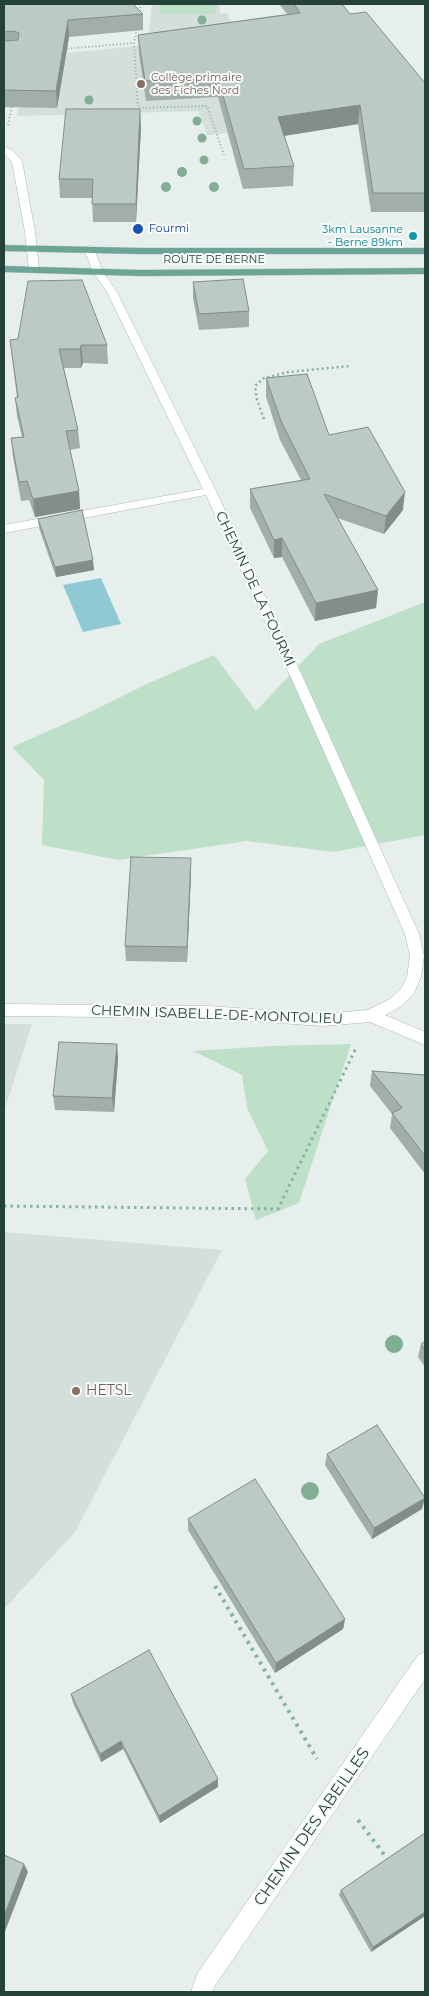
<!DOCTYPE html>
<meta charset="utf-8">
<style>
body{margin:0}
#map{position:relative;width:429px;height:1996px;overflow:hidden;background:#e6efeb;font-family:Montserrat,sans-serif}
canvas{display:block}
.frame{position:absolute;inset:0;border:5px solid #24423a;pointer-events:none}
</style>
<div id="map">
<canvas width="429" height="1996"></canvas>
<div class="frame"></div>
</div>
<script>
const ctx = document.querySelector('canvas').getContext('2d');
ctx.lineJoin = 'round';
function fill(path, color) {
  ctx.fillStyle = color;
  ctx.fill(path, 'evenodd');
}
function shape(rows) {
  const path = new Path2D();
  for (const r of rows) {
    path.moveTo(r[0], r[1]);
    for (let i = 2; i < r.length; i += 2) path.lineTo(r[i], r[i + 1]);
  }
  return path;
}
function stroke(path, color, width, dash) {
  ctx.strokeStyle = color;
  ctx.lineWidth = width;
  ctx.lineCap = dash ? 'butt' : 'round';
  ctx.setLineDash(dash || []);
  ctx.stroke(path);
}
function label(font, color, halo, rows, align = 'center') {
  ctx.font = font + ' Montserrat,sans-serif';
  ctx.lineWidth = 4;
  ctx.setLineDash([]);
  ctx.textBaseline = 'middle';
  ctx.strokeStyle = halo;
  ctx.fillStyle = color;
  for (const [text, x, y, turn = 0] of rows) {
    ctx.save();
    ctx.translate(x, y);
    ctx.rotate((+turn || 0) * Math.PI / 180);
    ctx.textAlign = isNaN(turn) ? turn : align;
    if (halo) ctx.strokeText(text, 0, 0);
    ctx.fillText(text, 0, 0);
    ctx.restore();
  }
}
const built = shape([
 [152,4,219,4,220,13,227,13,281,127,207,135,198,111,17,116,27,57,147,45],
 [4,1024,32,1024,4,1112],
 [4,1232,222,1250,75,1532,4,1609]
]);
const green = shape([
 [160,4,215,4,216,14,160,14],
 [425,602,425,835,334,852,247,841,118,860,42,845,44,780,12,747,80,717,151,682,214,655,256,711,319,644],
 [351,1044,299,1203,256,1220,245,1179,268,1151,247,1108,242,1075,193,1051,271,1046]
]);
const water = shape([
 [101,578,121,624,83,632,63,585]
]);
const pathFar3 = shape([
 [139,15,141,4],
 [137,29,134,43,138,108,207,106,224,155],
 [64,49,134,43],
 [8,125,12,105]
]);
const pathFar2 = shape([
 [264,419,257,400,255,386,264,378,288,372,350,366]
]);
const pathFar1 = shape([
 [4,1206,278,1209,357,1046]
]);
const path = shape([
 [215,1586,317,1759],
 [358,1820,386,1857]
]);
const minor = shape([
 [4,147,12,150,22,161,35,232,39,269,38,271,30,271,29,269,25,232,12,162,4,153,4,147],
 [89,246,94,249,103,272,117,292,216,491,305,682,419,934,424,956,421,977,413,995,400,1007,385,1015,425,1032,425,1045,370,1022,323,1026,208,1018,4,1016,4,1004,208,1006,323,1014,368,1010,390,999,402,987,407,977,410,956,405,934,293,682,206,495,4,533,4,525,203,489,107,292,93,272,84,249,89,246],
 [425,1652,425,1679,214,1987,213,1992,191,1992,197,1974,418,1655,425,1652]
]);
const primary = shape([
 [4,245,140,248,425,248,425,254,140,254,4,251,4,245],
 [4,266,141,270,425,268,425,274,141,276,4,272,4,266]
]);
const trees = [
 [202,20,4.5],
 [89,100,4.5],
 [197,121,4.5],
 [202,138,4.5],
 [204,160,4.5],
 [182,172,5],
 [166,187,5],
 [214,187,5],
 [394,1344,9],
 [310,1491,9]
];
const wall = shape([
 [4,4,143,14,143,30,69,37,57,108,4,107],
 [279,4,342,4,350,14,425,83,425,212,371,212,358,124,284,136,294,166,293,186,243,189,218,97,146,101,139,54,138,35,287,14],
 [141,127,136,222,93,222,92,198,60,198,59,179],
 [193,282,249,311,249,327,199,330,193,298],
 [10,340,107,345,108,364,83,363,81,368,64,368,78,430,80,448,70,450,79,491,80,509,35,517,29,500,21,501,13,457,11,438,22,437,17,416,15,398,17,397],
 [266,378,329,435,403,510,384,534,337,518,378,590,376,608,315,621,282,557,274,558,250,508,250,489,301,480,280,440,266,397],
 [38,519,94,570,56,577,39,528],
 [191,858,191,873,187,962,126,961,125,946],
 [117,1044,118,1059,114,1112,55,1110,53,1096],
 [372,1071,425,1075,425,1174,390,1128,392,1114,370,1086],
 [425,1341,425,1367,418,1357,421,1344],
 [327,1454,422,1509,372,1539,325,1465],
 [188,1519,345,1619,343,1629,275,1673,188,1530],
 [71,1694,218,1779,218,1787,160,1823,123,1749,101,1762,73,1703],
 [425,1833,425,1917,425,1916,371,1952,339,1895,341,1890]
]);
const shadedWall = shape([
 [68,20,69,37,57,108,56,91],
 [360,105,358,124,277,137,278,117],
 [140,109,141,127,136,222,136,204],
 [81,345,83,363,81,368,80,349],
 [79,491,80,509,35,517,33,499],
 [405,492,403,510,384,534,386,516],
 [282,538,282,557,274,558,274,540],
 [93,560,94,570,56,577,55,567],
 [378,590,376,608,315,621,316,603],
 [191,858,191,873,187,962,187,947],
 [117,1044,118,1059,114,1112,112,1098],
 [425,1498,422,1509,372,1539,374,1528],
 [345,1619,343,1629,275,1673,276,1663],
 [121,1741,123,1749,101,1762,100,1754],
 [218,1779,218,1787,160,1823,159,1816],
 [24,1864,28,1872,4,1934,4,1916],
 [425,1912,425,1916,371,1952,373,1947]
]);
const building = shape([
 [4,4,133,4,143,14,68,20,56,91,4,90,4,41,18,40,19,33,14,31,4,32,4,4],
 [294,4,342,4,350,14,366,12,425,83,425,193,373,193,360,105,278,117,294,166,244,169,218,78,145,81,138,35,300,13,294,4],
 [66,109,140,109,136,204,92,204,93,179,59,179,66,109],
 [243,279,249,311,199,314,193,282,243,279],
 [82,280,107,345,81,345,80,349,59,349,78,430,66,431,79,491,33,499,27,481,19,482,11,438,24,437,15,398,18,397,10,340,18,339,28,281,82,280],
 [307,374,329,435,368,427,405,492,386,516,324,494,378,590,316,603,282,538,274,540,250,489,310,479,281,421,266,378,307,374],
 [82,510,93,560,55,567,38,519,82,510],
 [131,857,191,858,187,947,125,946,131,857],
 [59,1042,117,1044,112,1098,53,1096,59,1042],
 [372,1071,425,1075,425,1156,392,1113,402,1108,372,1071],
 [425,1341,425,1350,421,1344,425,1341],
 [377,1425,425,1498,374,1528,327,1454,377,1425],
 [255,1479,345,1619,276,1663,188,1519,255,1479],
 [149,1650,218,1779,159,1816,121,1741,100,1754,71,1694,149,1650],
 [425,1833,425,1912,373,1947,341,1890,425,1833],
 [4,1855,24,1864,4,1916,4,1855]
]);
const markers = [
 [141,84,5,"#8d6e63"],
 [138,229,6,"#1a4fb4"],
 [413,236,5,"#0f9aa8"],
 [76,1391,5,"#8d6e63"]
];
const farEducationnames = [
 ["Collège primaire",151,78],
 ["des Fiches Nord",151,91]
];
const farTransitnames = [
 ["Fourmi",149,229]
];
const farCulturenames = [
 ["3km Lausanne",403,230],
 ["- Berne 89km",403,243]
];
const farStreetnames = [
 ["ROUTE DE BERNE",214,260]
];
const streetNames = [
 ["CHEMIN DE LA FOURMI",255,589,65],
 ["CHEMIN ISABELLE-DE-MONTOLIEU",217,1015,2]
];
const educationNames = [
 ["HETSL",86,1391]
];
const nearStreetnames = [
 ["CHEMIN DES ABEILLES",312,1827,-55]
];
fill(built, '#d4dfda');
fill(green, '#bfe0c8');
fill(water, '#8ec9d4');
stroke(minor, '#a8b8b2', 1);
stroke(primary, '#c2cac8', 1);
stroke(pathFar3, '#86b3a5', 2, [1, 2.5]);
stroke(pathFar2, '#86b3a5', 2.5, [2, 3]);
stroke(pathFar1, '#86b3a5', 3, [2.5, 4]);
stroke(path, '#86b3a5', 4, [3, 5]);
fill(minor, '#fff');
fill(primary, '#6aa596');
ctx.fillStyle = '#80af93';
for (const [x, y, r] of trees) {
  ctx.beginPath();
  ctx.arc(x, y, r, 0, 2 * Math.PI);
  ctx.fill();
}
fill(wall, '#a1aea9');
fill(shadedWall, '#838d89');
fill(building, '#bbcac4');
stroke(building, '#838d89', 1);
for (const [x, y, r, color] of markers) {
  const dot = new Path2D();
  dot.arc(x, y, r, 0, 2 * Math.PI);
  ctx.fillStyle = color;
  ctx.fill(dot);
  stroke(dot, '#f7fbf9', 2);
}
label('11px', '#785e54', '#f7fbf9', farEducationnames, 'left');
label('11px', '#164399', '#f7fbf9', farTransitnames, 'left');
label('11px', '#0d838f', '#f7fbf9', farCulturenames, 'right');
label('11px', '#24423a', '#f7fbf9', farStreetnames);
label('14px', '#24423a', '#f7fbf9', streetNames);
label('14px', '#785e54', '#f7fbf9', educationNames, 'left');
label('16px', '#24423a', '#f7fbf9', nearStreetnames);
</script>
